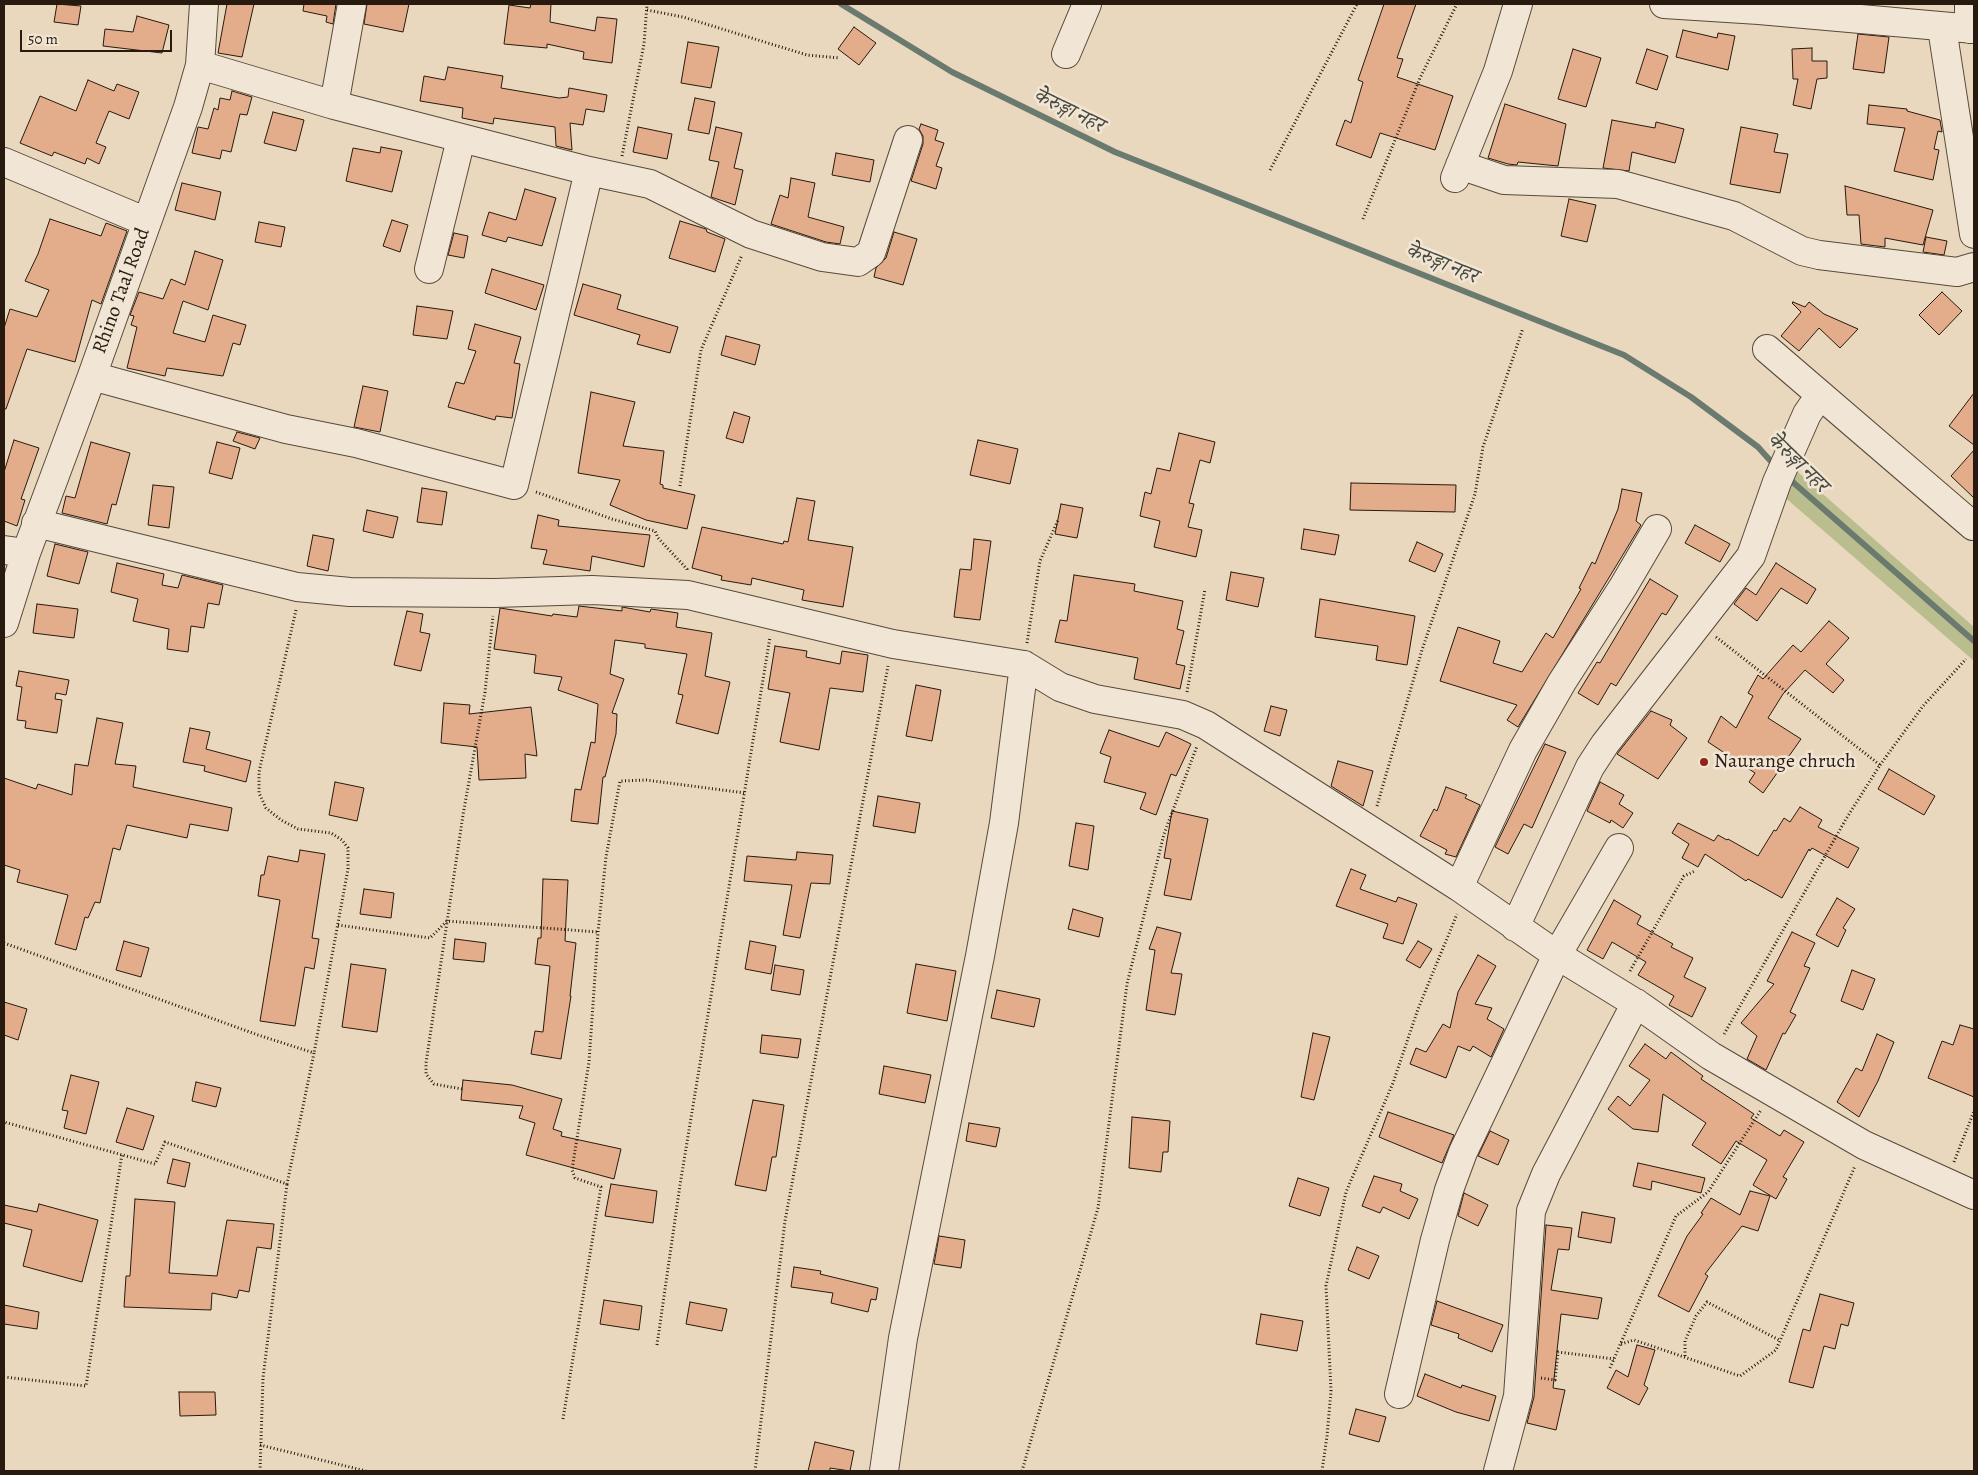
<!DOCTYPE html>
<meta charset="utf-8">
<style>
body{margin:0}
#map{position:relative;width:1978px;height:1475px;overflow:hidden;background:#e9d8be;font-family:Alegreya,serif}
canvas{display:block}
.frame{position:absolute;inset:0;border:5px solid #281a0e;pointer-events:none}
.scale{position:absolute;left:20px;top:30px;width:152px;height:22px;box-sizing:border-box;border:2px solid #281a0e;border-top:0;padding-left:6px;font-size:15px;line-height:18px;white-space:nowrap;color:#281a0e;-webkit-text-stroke:4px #f1e6d5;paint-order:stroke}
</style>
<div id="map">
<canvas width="1978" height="1475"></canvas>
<div class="frame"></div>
<div class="scale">50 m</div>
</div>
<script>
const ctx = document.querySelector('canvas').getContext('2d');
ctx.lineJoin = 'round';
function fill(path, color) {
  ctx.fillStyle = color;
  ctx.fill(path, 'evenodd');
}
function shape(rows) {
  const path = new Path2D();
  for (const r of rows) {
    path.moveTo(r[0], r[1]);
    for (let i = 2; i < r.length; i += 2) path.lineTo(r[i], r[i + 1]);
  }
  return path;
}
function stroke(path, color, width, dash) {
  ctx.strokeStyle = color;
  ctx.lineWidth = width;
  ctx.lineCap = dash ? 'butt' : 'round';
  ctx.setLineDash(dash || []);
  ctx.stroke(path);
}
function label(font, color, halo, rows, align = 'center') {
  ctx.font = font + ' Alegreya,"Noto Serif Devanagari",serif';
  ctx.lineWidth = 5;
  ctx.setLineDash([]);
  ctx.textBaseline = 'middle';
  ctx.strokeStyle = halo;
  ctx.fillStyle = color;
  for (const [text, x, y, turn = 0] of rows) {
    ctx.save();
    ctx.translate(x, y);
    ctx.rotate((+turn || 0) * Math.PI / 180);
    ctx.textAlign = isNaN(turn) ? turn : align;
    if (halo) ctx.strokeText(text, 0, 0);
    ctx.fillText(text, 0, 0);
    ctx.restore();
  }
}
const green = shape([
 [1791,466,1974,627,1974,661,1781,494]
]);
const stream = shape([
 [841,4,952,72,1115,152,1624,355,1691,397,1758,447,1776,467],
 [1787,477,1974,641]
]);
const building = shape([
 [57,4,81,6,78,25,54,22,57,4],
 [227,4,254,4,242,57,218,53,227,4],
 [304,4,336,4,333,24,326,22,327,16,303,11,304,4],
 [367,4,409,4,403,32,364,24,367,4],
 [531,4,551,4,550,22,595,31,597,17,617,19,612,63,583,59,584,52,547,44,547,48,504,44,509,5,530,8,531,4],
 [1384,4,1416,4,1397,58,1403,59,1397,77,1453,96,1435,150,1380,133,1371,158,1336,145,1345,120,1351,123,1363,82,1358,80,1384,4],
 [137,16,169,25,162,53,103,46,105,29,133,32,137,16],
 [854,27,876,43,859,65,838,49,854,27],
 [1683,30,1717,38,1718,33,1735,36,1728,70,1676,57,1683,30],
 [1858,34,1889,37,1884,73,1853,69,1858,34],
 [688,42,719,47,711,88,681,83,688,42],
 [1812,48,1812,61,1827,61,1827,78,1817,79,1811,109,1793,105,1798,79,1793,79,1792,49,1812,48],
 [1573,49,1601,58,1586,107,1558,99,1573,49],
 [1647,49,1668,56,1657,90,1636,83,1647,49],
 [448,67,503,76,501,88,559,98,568,97,569,88,607,95,604,112,586,109,583,125,570,123,572,150,556,146,555,127,494,118,493,124,462,118,463,108,420,101,424,76,445,80,448,67],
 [88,80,114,91,117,84,139,92,129,119,109,111,96,143,106,147,99,164,87,158,85,164,54,152,52,156,20,143,40,96,76,111,88,80],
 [232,91,252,97,247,115,240,114,231,152,222,150,220,159,192,153,198,127,208,129,214,108,218,110,220,98,230,100,232,91],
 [695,98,715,102,709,134,688,130,695,98],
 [1505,104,1566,124,1558,166,1518,162,1517,165,1508,164,1488,158,1505,104],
 [1869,105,1907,109,1907,111,1940,120,1942,132,1938,131,1934,149,1939,150,1933,180,1894,171,1905,128,1867,124,1869,105],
 [273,112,304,120,296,151,264,143,273,112],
 [1612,120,1655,128,1656,122,1684,129,1675,163,1632,152,1629,171,1603,168,1612,120],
 [921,124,938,130,935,140,944,143,936,166,942,168,936,189,911,181,923,144,923,136,919,129,921,124],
 [638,127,672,134,667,159,633,152,638,127],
 [716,127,742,133,734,168,743,170,735,205,711,197,719,162,709,160,716,127],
 [1741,127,1778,134,1774,152,1788,154,1780,193,1730,184,1741,127],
 [381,147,402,151,392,192,346,181,353,148,380,153,381,147],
 [836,153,874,160,870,182,832,175,836,153],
 [791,178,815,183,808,217,844,227,840,244,826,242,771,224,780,195,788,198,791,178],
 [182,183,221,192,215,220,175,210,182,183],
 [1845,186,1933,210,1923,245,1885,238,1885,247,1861,244,1859,215,1847,215,1845,186],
 [525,189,556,198,542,246,508,237,506,242,482,235,489,212,516,220,525,189],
 [1569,199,1596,205,1587,242,1561,236,1569,199],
 [50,219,101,236,106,223,127,231,101,304,92,300,75,362,27,349,6,409,4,409,4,328,10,309,37,317,49,290,25,281,38,254,50,219],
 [392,220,408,225,400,252,383,246,392,220],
 [680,221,706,229,707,232,725,239,715,272,669,258,680,221],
 [259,222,285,227,281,247,255,242,259,222],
 [894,232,917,239,903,285,874,277,876,268,886,258,894,232],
 [454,233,468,236,464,258,448,255,454,233],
 [1926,237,1947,241,1944,255,1923,252,1926,237],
 [195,251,223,260,208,310,183,301,173,333,205,342,213,315,246,325,240,345,233,343,223,376,167,368,165,376,127,368,137,327,131,325,134,316,130,315,139,292,163,299,171,279,185,285,195,251],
 [492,269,544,285,536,310,485,293,492,269],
 [583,284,621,295,617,309,678,327,670,353,637,344,640,335,574,315,583,284],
 [1942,292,1962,311,1939,335,1919,315,1942,292],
 [1793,302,1805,307,1809,302,1824,314,1858,329,1840,348,1819,328,1799,351,1781,336,1801,312,1792,303,1793,302],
 [417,306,453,311,447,339,413,335,417,306],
 [475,324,521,337,514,363,520,364,512,418,496,416,495,420,448,407,456,382,464,384,476,351,468,349,475,324],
 [726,336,760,345,755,365,721,355,726,336],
 [363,386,388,391,380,432,354,427,363,386],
 [591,392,635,402,623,446,664,451,660,484,663,485,663,488,695,495,687,529,646,520,610,505,620,480,578,473,591,392],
 [1974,393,1974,445,1949,426,1974,393],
 [734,412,750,417,743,443,726,438,734,412],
 [237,432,260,438,255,449,233,441,237,432],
 [1179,433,1215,442,1210,463,1200,460,1189,503,1194,504,1188,527,1202,530,1196,557,1154,547,1160,521,1140,516,1145,492,1151,494,1157,468,1170,471,1179,433],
 [14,440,39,448,21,499,25,500,17,526,4,521,4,472,14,440],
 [978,440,1018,449,1010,484,970,475,978,440],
 [91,442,130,453,116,505,112,504,107,524,62,513,66,496,75,498,91,442],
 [217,442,240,448,232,479,209,473,217,442],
 [1974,450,1974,498,1951,476,1974,450],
 [1351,483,1456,485,1455,512,1350,510,1351,483],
 [153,485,174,487,169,528,148,525,153,485],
 [422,488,447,492,442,525,417,522,422,488],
 [1622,489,1642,493,1636,521,1641,525,1518,727,1507,720,1517,705,1440,681,1458,627,1500,641,1493,663,1522,672,1546,633,1553,638,1581,589,1579,588,1592,562,1595,564,1618,509,1622,489],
 [797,498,815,501,808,540,853,547,843,607,802,600,804,590,752,578,751,585,721,580,722,576,692,568,702,527,783,544,784,541,788,542,797,498],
 [1061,504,1083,508,1077,538,1055,534,1061,504],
 [367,510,398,517,393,538,363,531,367,510],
 [538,515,559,520,558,526,650,535,644,567,592,556,590,571,543,564,547,550,531,548,538,515],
 [1695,525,1730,544,1720,562,1685,543,1695,525],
 [1304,529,1339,535,1335,555,1301,549,1304,529],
 [313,535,334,539,328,571,307,566,313,535],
 [974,539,991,541,980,620,954,617,960,569,971,570,974,539],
 [1417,542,1443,554,1435,572,1409,561,1417,542],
 [55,544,88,552,79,584,47,576,55,544],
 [117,563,164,574,162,585,178,588,182,575,223,585,219,605,208,603,204,628,191,626,188,652,167,649,169,629,133,621,138,599,111,592,117,563],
 [1776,563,1816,589,1807,604,1781,588,1757,621,1734,604,1746,588,1756,595,1776,563],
 [1231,572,1264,578,1258,607,1226,600,1231,572],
 [1074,575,1135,584,1134,591,1183,601,1177,629,1184,631,1176,664,1185,666,1180,689,1134,679,1138,658,1055,642,1060,620,1067,621,1074,575],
 [1650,579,1678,596,1666,615,1662,613,1616,686,1611,683,1598,705,1578,693,1597,662,1600,663,1650,579],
 [1320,599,1415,616,1407,665,1376,660,1378,646,1315,637,1320,599],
 [37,604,78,609,74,638,33,633,37,604],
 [579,606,622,611,622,607,650,612,651,609,678,613,676,627,712,633,705,676,730,682,718,734,676,723,683,695,678,694,687,654,645,648,645,644,615,640,610,674,624,679,612,713,617,714,616,734,605,777,603,777,598,824,571,821,575,789,581,790,591,742,595,743,598,704,558,690,562,677,534,673,536,655,494,649,500,608,552,616,553,614,577,617,579,606],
 [407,611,423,614,420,632,430,634,421,671,394,665,407,611],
 [1829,621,1849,638,1826,664,1844,680,1833,693,1805,670,1783,694,1768,718,1801,739,1763,793,1749,782,1755,773,1708,742,1721,716,1736,728,1753,696,1748,693,1758,675,1763,679,1793,645,1801,652,1829,621],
 [775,646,807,651,806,657,840,664,842,651,868,655,863,692,830,688,819,750,780,742,790,693,768,689,775,646],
 [19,671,69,680,66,695,56,693,55,699,62,700,57,733,25,728,26,721,17,720,22,687,16,686,19,671],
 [916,685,941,690,932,741,906,736,916,685],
 [444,703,470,705,469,714,531,707,537,756,525,754,526,778,479,780,477,747,441,743,444,703],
 [1271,706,1287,710,1280,736,1264,731,1271,706],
 [1651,711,1672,720,1670,725,1687,738,1658,779,1617,754,1651,711],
 [97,718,123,723,115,764,136,766,133,787,232,808,228,831,190,824,187,838,127,825,120,850,113,848,100,903,95,902,88,918,85,917,76,950,55,944,68,895,17,882,20,870,4,865,4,778,36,789,38,784,72,795,75,764,88,766,97,718],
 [190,728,210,732,206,749,251,761,246,782,204,771,205,766,183,762,190,728],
 [1109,730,1159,747,1166,732,1191,744,1176,776,1171,774,1156,815,1140,809,1146,793,1104,782,1111,757,1100,753,1109,730],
 [1545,744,1566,752,1532,828,1524,824,1508,854,1495,847,1545,744],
 [1338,761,1373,771,1363,806,1331,786,1338,761],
 [1889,769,1935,796,1924,815,1878,789,1889,769],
 [335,782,364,788,357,821,329,815,335,782],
 [1600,782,1624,795,1619,804,1633,813,1623,828,1611,820,1610,823,1587,811,1600,782],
 [1446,787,1467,795,1465,798,1480,805,1456,857,1445,854,1447,850,1420,836,1434,809,1437,811,1446,787],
 [878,796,920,803,915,833,873,826,878,796],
 [1800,807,1822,820,1818,827,1859,848,1848,868,1812,848,1810,851,1809,849,1782,898,1748,879,1746,881,1705,854,1698,867,1682,858,1689,844,1672,833,1678,823,1714,841,1718,835,1727,840,1728,839,1758,856,1774,830,1776,831,1784,818,1790,822,1800,807],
 [1172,811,1208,819,1191,900,1164,895,1171,859,1164,858,1172,811],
 [1076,823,1094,826,1088,870,1069,866,1076,823],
 [300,850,325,854,312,938,319,939,314,969,305,967,295,1026,260,1021,280,900,258,896,261,875,264,875,268,856,298,862,300,850],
 [797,852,833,855,830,884,811,883,800,938,783,935,792,885,744,881,747,856,796,860,797,852],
 [1351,869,1366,875,1360,889,1396,902,1398,897,1417,904,1403,944,1383,938,1388,924,1336,906,1351,869],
 [543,879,568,880,565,941,576,943,570,996,571,996,561,1059,531,1054,535,1031,543,1032,550,966,535,964,538,938,541,938,543,879],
 [364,889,394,893,391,918,360,914,364,889],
 [1837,898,1855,909,1843,928,1846,930,1838,947,1816,935,1837,898],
 [1614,900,1641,916,1637,924,1673,944,1671,947,1693,958,1684,977,1706,988,1692,1017,1669,1005,1674,996,1638,975,1646,962,1612,942,1603,959,1587,950,1614,900],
 [1073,909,1103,918,1099,937,1068,929,1073,909],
 [1157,927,1181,933,1171,973,1182,974,1175,1015,1146,1010,1155,950,1149,949,1157,927],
 [1792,932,1815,943,1804,966,1810,968,1790,1012,1796,1015,1785,1034,1783,1033,1766,1070,1747,1059,1757,1036,1741,1023,1774,984,1767,981,1792,932],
 [455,939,486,943,484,962,453,959,455,939],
 [124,941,149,948,141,977,116,970,124,941],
 [750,941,776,946,771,974,745,969,750,941],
 [1418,941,1432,949,1420,968,1406,960,1418,941],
 [1478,955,1496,966,1475,1004,1492,1008,1487,1019,1504,1029,1491,1057,1473,1046,1470,1051,1458,1046,1446,1078,1410,1064,1416,1048,1426,1052,1443,1024,1450,1028,1458,992,1478,955],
 [351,964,386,969,377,1032,342,1027,351,964],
 [916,964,956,971,947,1021,907,1013,916,964],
 [775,965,804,970,800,995,771,990,775,965],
 [1852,970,1875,979,1863,1010,1841,1001,1852,970],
 [997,990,1040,999,1034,1027,991,1018,997,990],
 [4,1002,27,1009,18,1040,4,1035,4,1002],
 [1960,1025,1974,1029,1974,1097,1928,1078,1942,1041,1953,1045,1960,1025],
 [1313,1033,1330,1037,1314,1100,1301,1097,1313,1033],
 [1877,1034,1894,1042,1878,1081,1859,1117,1837,1102,1856,1068,1862,1071,1877,1034],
 [762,1035,801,1039,798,1058,760,1053,762,1035],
 [1645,1044,1666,1059,1671,1052,1703,1076,1701,1079,1754,1114,1751,1118,1780,1136,1784,1130,1804,1142,1783,1177,1787,1179,1776,1199,1753,1185,1767,1160,1736,1141,1721,1164,1692,1145,1706,1123,1663,1094,1658,1132,1633,1129,1608,1109,1618,1096,1630,1106,1650,1080,1629,1066,1645,1044],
 [884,1066,931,1075,925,1103,879,1094,884,1066],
 [71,1075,99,1082,86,1134,64,1128,68,1111,62,1110,71,1075],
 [463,1080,512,1085,562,1099,553,1129,562,1132,561,1136,621,1149,614,1179,526,1155,535,1123,519,1118,523,1106,461,1100,463,1080],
 [196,1082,221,1088,216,1107,192,1101,196,1082],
 [753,1100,784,1105,776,1157,772,1157,766,1191,735,1185,753,1100],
 [127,1108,154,1116,143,1150,116,1142,127,1108],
 [1388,1112,1454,1135,1442,1163,1379,1137,1388,1112],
 [1132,1117,1170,1121,1168,1152,1163,1152,1161,1172,1129,1168,1132,1117],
 [969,1123,1000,1128,996,1147,966,1141,969,1123],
 [1490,1131,1509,1140,1498,1165,1478,1156,1490,1131],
 [173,1159,190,1163,185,1187,167,1183,173,1159],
 [1638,1163,1705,1178,1701,1193,1652,1181,1651,1190,1633,1186,1638,1163],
 [1374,1176,1402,1184,1400,1191,1418,1199,1409,1219,1383,1207,1380,1213,1362,1206,1374,1176],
 [1298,1178,1329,1188,1320,1216,1289,1206,1298,1178],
 [611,1184,657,1191,653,1223,605,1216,611,1184],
 [1750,1191,1770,1196,1758,1231,1742,1226,1705,1274,1708,1276,1689,1312,1658,1296,1687,1236,1703,1214,1701,1213,1711,1198,1740,1215,1750,1191],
 [1464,1193,1488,1205,1478,1226,1458,1216,1464,1193],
 [135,1199,175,1202,169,1273,217,1276,227,1220,274,1224,271,1249,257,1247,249,1292,239,1290,237,1298,212,1293,211,1310,124,1307,126,1276,130,1276,135,1199],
 [39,1204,98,1220,82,1282,23,1266,32,1230,4,1223,4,1205,37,1212,39,1204],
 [1582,1212,1615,1218,1611,1243,1578,1237,1582,1212],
 [1546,1225,1572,1228,1569,1250,1558,1249,1551,1290,1602,1298,1598,1319,1561,1314,1553,1388,1565,1390,1556,1430,1527,1423,1534,1397,1546,1225],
 [939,1236,965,1240,961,1268,934,1264,939,1236],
 [1357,1247,1379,1256,1369,1279,1348,1270,1357,1247],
 [794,1267,821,1271,820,1274,878,1288,876,1300,871,1299,868,1312,831,1303,833,1293,791,1287,794,1267],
 [1820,1294,1854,1303,1848,1326,1841,1324,1835,1349,1824,1346,1813,1388,1789,1382,1803,1329,1810,1331,1820,1294],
 [604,1300,642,1306,639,1330,600,1324,604,1300],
 [1437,1301,1503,1325,1492,1352,1458,1338,1459,1334,1431,1325,1437,1301],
 [690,1302,727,1309,722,1331,686,1324,690,1302],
 [4,1305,39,1312,37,1329,4,1324,4,1305],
 [1261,1314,1303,1321,1297,1351,1256,1344,1261,1314],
 [1637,1345,1655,1350,1644,1385,1648,1388,1639,1405,1607,1388,1616,1370,1628,1377,1637,1345],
 [1425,1374,1461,1388,1462,1385,1496,1396,1489,1421,1456,1412,1417,1396,1425,1374],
 [179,1392,215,1392,216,1415,180,1416,179,1392],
 [1356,1409,1386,1417,1379,1442,1349,1434,1356,1409],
 [815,1442,854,1451,850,1471,830,1468,830,1471,808,1471,815,1442]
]);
const path = shape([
 [647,10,683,17,807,55,839,58],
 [622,156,644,44,647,4],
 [1270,170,1357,4],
 [1363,219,1420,78,1457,4],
 [680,486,701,350,742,255],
 [536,492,612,519,655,531,658,538,687,569,687,572],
 [296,610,259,772,259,793,266,808,281,820,298,829,331,833,342,840,348,848,348,869,314,1053],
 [1716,637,1880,765,1846,819,1723,1036],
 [1027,643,1040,561,1058,520],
 [1187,692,1205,589],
 [1880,765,1923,706,1966,659],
 [1377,806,1422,650,1475,494,1483,447,1523,328],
 [338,925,430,938,447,921,598,932],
 [4,943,258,1035,314,1053,287,1184,165,1142,155,1164,4,1122],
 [1630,971,1684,876,1695,871],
 [462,1089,434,1084,426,1074,426,1063,463,815,485,692,493,616],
 [1954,1162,1974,1111],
 [1621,1344,1634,1340,1740,1376,1776,1350,1855,1166],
 [657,1345,680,1185,770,637],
 [1685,1356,1685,1341,1696,1316,1707,1302,1779,1340],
 [1610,1368,1676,1216,1708,1192,1761,1110],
 [4,1377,86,1386,122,1154],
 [1541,1378,1555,1380,1558,1352,1614,1359],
 [563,1419,601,1187,575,1178,572,1170,589,1062,598,932,606,857,620,781,646,780,745,793],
 [260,1445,366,1471],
 [260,1471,263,1378,287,1184],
 [755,1471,785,1221,888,666],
 [1022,1471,1098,1208,1127,984,1164,834,1197,746],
 [1322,1471,1327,1436,1331,1391,1326,1286,1346,1192,1393,1083,1418,1009,1457,914]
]);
const minor = shape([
 [1664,4,1759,10,1974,29],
 [1969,4,1969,29],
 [1942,28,1974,234],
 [1066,54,1087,4],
 [334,105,352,4],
 [4,162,147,222],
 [1460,165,1504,180,1618,184,1734,216,1802,251,1819,255,1957,272,1974,267],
 [589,171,650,184,751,234,822,257,858,262,871,253,908,140],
 [1455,178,1498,71,1518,4],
 [429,269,461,139],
 [1767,349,1973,526,1974,524],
 [92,376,286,429,356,443,514,485,589,171,334,105,200,65],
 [36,523,297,587,350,592,495,593,592,590,688,595,893,644,1024,665,1060,687,1095,699,1183,715,1206,725,1459,887,1557,955,1640,1006,1711,1056,1864,1145,1974,1195],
 [4,550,26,553,92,376,188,107,200,65,204,4],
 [4,623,26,553],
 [1459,887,1523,750,1562,682,1623,587,1657,529],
 [1515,927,1590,767,1605,744,1751,556,1777,482,1807,414,1820,395],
 [1399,1394,1435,1240,1449,1190,1463,1152,1557,955,1619,848],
 [884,1471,903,1338,980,956,1004,823,1024,665],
 [1498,1471,1518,1396,1531,1211,1546,1174,1636,1003]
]);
const markers = [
 [1704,762,5,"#8f2418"]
];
const streetNames = [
 ["Rhino Taal Road",122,291,-70]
];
const poiNames = [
 ["Naurange chruch",1714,762]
];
const waterNames = [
 ["केेरुङ्गा नहर",1068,111,26],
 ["केेरुङ्गा नहर",1441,264,22],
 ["केेरुङ्गा नहर",1797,463,44]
];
fill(green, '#babe8f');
stroke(stream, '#6b7a6e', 6);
fill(building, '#e3ac8a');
stroke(building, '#281a0e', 1);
stroke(minor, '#584a3a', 30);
stroke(path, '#281a0e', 3, [1, 2.5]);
stroke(minor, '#f1e6d5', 28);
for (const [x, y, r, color] of markers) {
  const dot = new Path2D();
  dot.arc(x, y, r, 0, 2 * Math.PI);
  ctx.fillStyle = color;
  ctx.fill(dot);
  stroke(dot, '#f1e6d5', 2);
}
label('20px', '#281a0e', '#f1e6d5', streetNames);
label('20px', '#281a0e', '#f1e6d5', poiNames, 'left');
label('italic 21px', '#494a3e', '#f1e6d5', waterNames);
</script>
